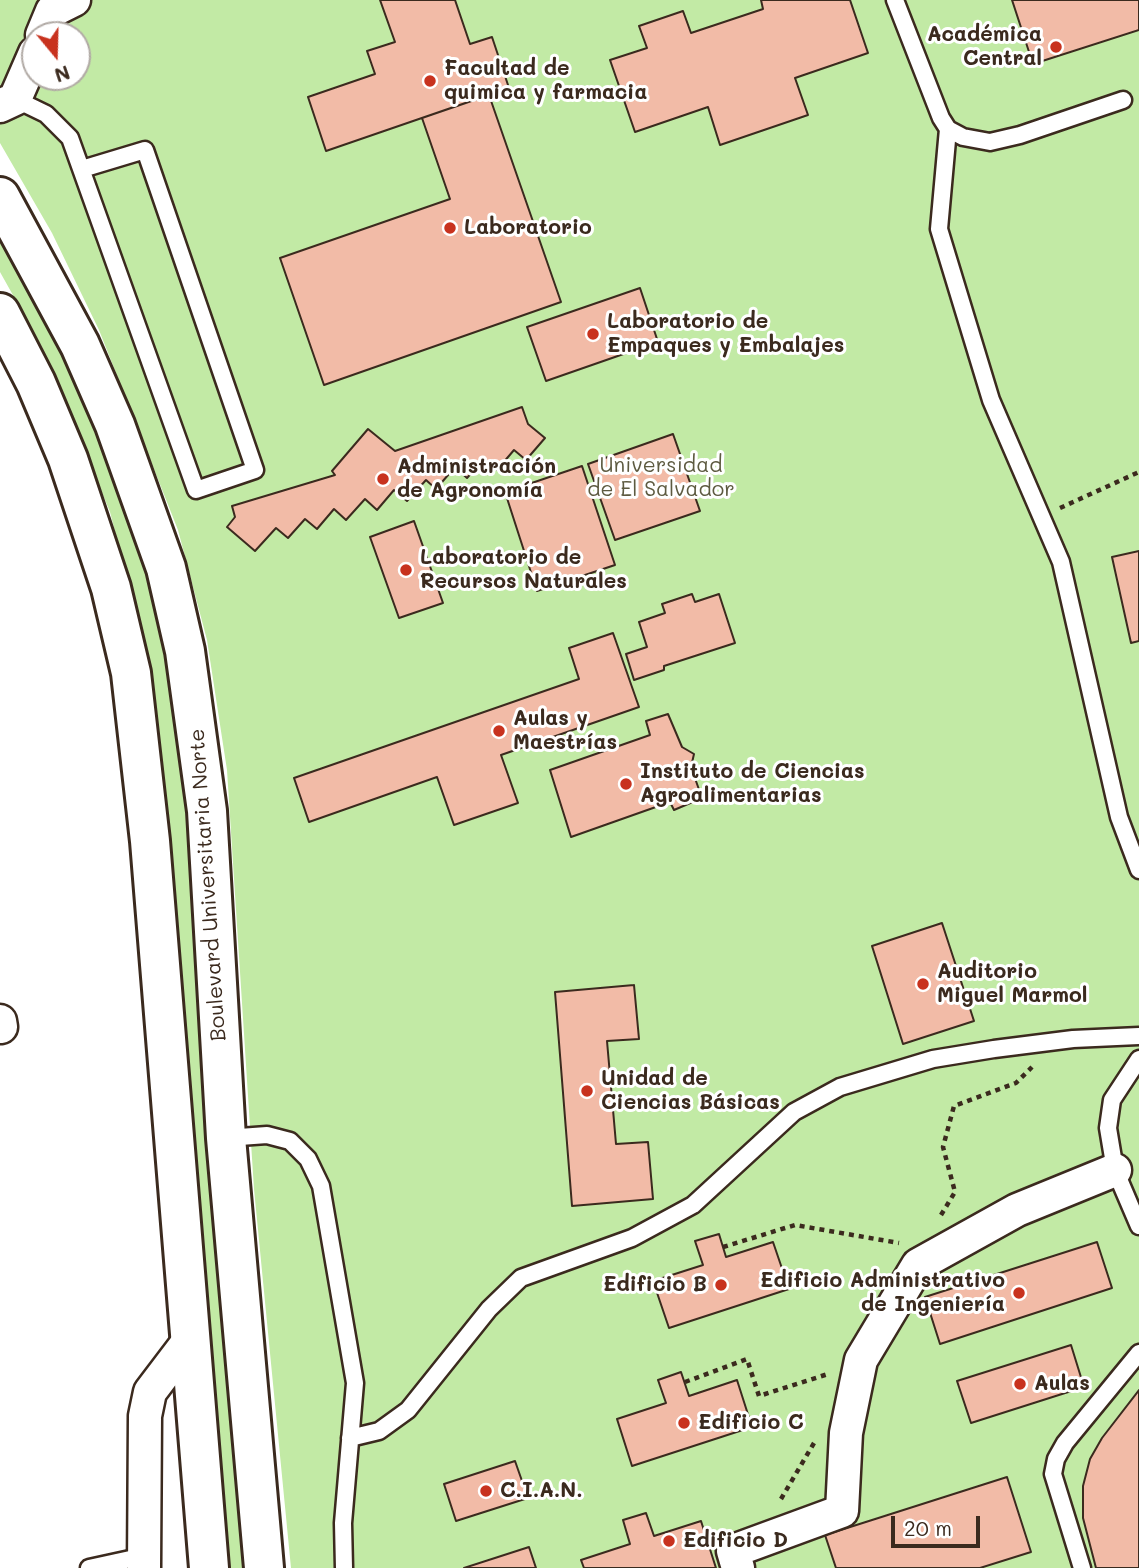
<!DOCTYPE html>
<meta charset="utf-8">
<style>
body{margin:0}
#map{position:relative;width:1139px;height:1568px;overflow:hidden;background:#fff;font-family:Mali,sans-serif}
canvas{display:block}
.north{position:absolute;left:21px;top:21px;width:70px;height:70px;box-sizing:border-box;background:#fff;border:2px solid #b1aaa5;border-radius:50%;rotate:161deg;font-size:19px;font-weight:700;line-height:28px;text-align:center;color:#3b2a1e}
.north::after{content:'';display:block;margin:auto;width:24px;height:32px;background:#c8321e;clip-path:polygon(50% 0,100% 100%,50% 72%,0 100%)}
.scale{position:absolute;left:891px;top:1516px;width:89px;height:32px;box-sizing:border-box;border:4px solid #3b2a1e;border-top:0;padding-left:9px;font-size:21px;line-height:24px;white-space:nowrap;color:#3b2a1e;-webkit-text-stroke:5px #fff;paint-order:stroke}
</style>
<div id="map">
<canvas width="1139" height="1568"></canvas>
<div class="north">N</div>
<div class="scale">20 m</div>
</div>
<script>
const ctx = document.querySelector('canvas').getContext('2d');
ctx.lineJoin = 'round';
function fill(path, color) {
  ctx.fillStyle = color;
  ctx.fill(path, 'evenodd');
}
function shape(rows) {
  const path = new Path2D();
  for (const r of rows) {
    path.moveTo(r[0], r[1]);
    for (let i = 2; i < r.length; i += 2) path.lineTo(r[i], r[i + 1]);
  }
  return path;
}
function stroke(path, color, width, dash) {
  ctx.strokeStyle = color;
  ctx.lineWidth = width;
  ctx.lineCap = dash ? 'butt' : 'round';
  ctx.setLineDash(dash || []);
  ctx.stroke(path);
}
function label(font, color, halo, rows, align = 'center') {
  ctx.font = font + ' Mali,sans-serif';
  ctx.lineWidth = 6;
  ctx.setLineDash([]);
  ctx.textBaseline = 'middle';
  ctx.strokeStyle = halo;
  ctx.fillStyle = color;
  for (const [text, x, y, turn = 0] of rows) {
    ctx.save();
    ctx.translate(x, y);
    ctx.rotate((+turn || 0) * Math.PI / 180);
    ctx.textAlign = isNaN(turn) ? turn : align;
    if (halo) ctx.strokeText(text, 0, 0);
    ctx.fillText(text, 0, 0);
    ctx.restore();
  }
}
const green = shape([
 [0,0,1139,0,1139,1568,291,1568,254,1189,227,770,207,640,178,530,99,330,52,233,0,143],
 [35,35,77,35,77,77,35,77],
 [0,225,82,380,158,605,182,745,250,1568,225,1568,155,709,145,649,110,512,42,347,0,272]
]);
const building = shape([
 [380,0,455,0,470,44,492,37,509,88,326,151,308,97,375,74,367,51,395,42,380,0],
 [761,0,850,0,868,53,795,78,808,115,720,145,708,107,635,132,610,60,647,48,639,26,683,11,691,33,763,9,761,0],
 [1012,0,1139,0,1139,30,1033,64,1012,0],
 [489,95,561,302,324,385,280,258,450,199,422,118,489,95],
 [640,288,658,342,546,381,527,327,640,288],
 [522,407,528,424,545,438,526,460,514,450,497,470,484,459,467,478,455,467,436,489,426,480,407,501,394,490,377,510,365,499,346,520,334,509,317,529,305,519,288,538,276,528,255,551,227,527,235,517,232,506,335,475,332,471,368,429,395,451,522,407],
 [673,434,700,511,615,540,588,464,673,434],
 [582,466,615,565,537,591,505,492,582,466],
 [414,521,443,603,399,618,370,537,414,521],
 [1139,551,1139,641,1131,643,1112,557,1139,551],
 [692,594,695,602,719,594,735,643,664,666,664,670,634,680,626,654,647,647,639,622,665,613,662,604,692,594],
 [613,633,639,707,501,755,518,803,454,825,437,777,309,822,294,778,579,679,569,648,613,633],
 [668,714,682,747,694,754,691,767,702,798,674,810,670,802,571,837,550,770,650,735,646,721,668,714],
 [942,923,974,1021,903,1044,872,946,942,923],
 [634,985,639,1039,607,1041,616,1144,648,1142,653,1199,572,1206,555,992,634,985],
 [719,1234,726,1257,773,1242,789,1289,669,1328,653,1281,703,1265,695,1241,719,1234],
 [1097,1242,1112,1288,940,1344,925,1297,1097,1242],
 [1071,1345,1084,1387,971,1423,957,1381,1071,1345],
 [681,1372,689,1396,737,1380,752,1427,632,1466,617,1419,666,1403,658,1380,681,1372],
 [1139,1390,1139,1568,1096,1568,1083,1518,1083,1486,1090,1459,1102,1438,1139,1390],
 [515,1461,528,1498,456,1521,444,1484,515,1461],
 [1007,1477,1031,1552,980,1568,836,1568,825,1535,1007,1477],
 [646,1513,654,1536,701,1521,716,1568,584,1568,581,1560,630,1544,623,1520,646,1513],
 [529,1547,536,1568,464,1568,529,1547]
]);
const path = shape([
 [1060,508,1139,472],
 [941,1215,955,1192,943,1147,954,1106,1016,1083,1032,1067],
 [723,1247,795,1225,899,1243],
 [685,1382,747,1359,759,1396,828,1374],
 [781,1499,814,1443]
]);
const lane = shape([
 [895,0,941,118,948,129,963,137,990,142,1020,135,1123,100],
 [15,99,46,114,70,138,196,490,255,470,145,150,82,169],
 [948,129,939,229,991,400,1061,562,1119,817,1139,870],
 [1139,1059,1112,1100,1108,1128,1115,1170,1139,1226],
 [226,1138,267,1135,290,1141,308,1159,321,1186,355,1383,343,1523,344,1568],
 [350,1438,379,1431,408,1410,489,1309,521,1278,632,1238,693,1205,794,1112,840,1087,933,1059,994,1049,1073,1039,1139,1036],
 [89,1568,144,1556],
 [1082,1568,1053,1474,1056,1459,1065,1443,1139,1353]
]);
const street = shape([
 [42,35,52,11,74,0],
 [0,106,15,99,35,53],
 [0,1021,1,1027],
 [144,1568,145,1416,150,1392,191,1338],
 [738,1568,733,1551,842,1511,846,1433,861,1360,918,1265,1017,1210,1115,1170]
]);
const secondary = shape([
 [0,197,80,345,115,425,166,568,185,651,207,811,226,1138,264,1568],
 [0,313,36,383,68,459,111,588,131,673,150,841,209,1568]
]);
const markers = [
 [1056,47,7,"#c8321e"],
 [430,81,7,"#c8321e"],
 [450,228,7,"#c8321e"],
 [593,334,7,"#c8321e"],
 [383,479,7,"#c8321e"],
 [406,570,7,"#c8321e"],
 [499,731,7,"#c8321e"],
 [626,784,7,"#c8321e"],
 [923,984,7,"#c8321e"],
 [587,1091,7,"#c8321e"],
 [721,1285,7,"#c8321e"],
 [1019,1293,7,"#c8321e"],
 [1020,1384,7,"#c8321e"],
 [684,1423,7,"#c8321e"],
 [486,1491,7,"#c8321e"],
 [669,1541,7,"#c8321e"]
];
const poiNames = [
 ["Académica",1042,35,"right"],
 ["Central",1042,59,"right"],
 ["Facultad de",444,69],
 ["quimica y farmacia",444,93],
 ["Laboratorio",464,228],
 ["Laboratorio de",607,322],
 ["Empaques y Embalajes",607,346],
 ["Administración",397,467],
 ["de Agronomía",397,491],
 ["Laboratorio de",420,558],
 ["Recursos Naturales",420,582],
 ["Aulas y",513,719],
 ["Maestrías",513,743],
 ["Instituto de Ciencias",640,772],
 ["Agroalimentarias",640,796],
 ["Auditorio",937,972],
 ["Miguel Marmol",937,996],
 ["Unidad de",601,1079],
 ["Ciencias Básicas",601,1103],
 ["Edificio Administrativo",1005,1281,"right"],
 ["de Ingeniería",1005,1305,"right"],
 ["Edificio B",707,1285,"right"],
 ["Aulas",1034,1384],
 ["Edificio C",698,1423],
 ["C.I.A.N.",500,1491],
 ["Edificio D",683,1541]
];
const parkNames = [
 ["Universidad",661,466],
 ["de El Salvador",661,490]
];
const streetNames = [
 ["Boulevard Universitaria Norte",208,885,-94]
];
fill(green, '#c2eaa5');
fill(building, '#f2bba7');
stroke(building, '#3b2a1e', 2);
stroke(lane, '#3b2a1e', 21);
stroke(street, '#3b2a1e', 37);
stroke(secondary, '#3b2a1e', 44);
stroke(path, '#3b2a1e', 4.5, [5, 5]);
stroke(lane, '#fff', 16);
stroke(street, '#fff', 32);
stroke(secondary, '#fff', 38);
for (const [x, y, r, color] of markers) {
  const dot = new Path2D();
  dot.arc(x, y, r, 0, 2 * Math.PI);
  ctx.fillStyle = color;
  ctx.fill(dot);
  stroke(dot, '#fff', 2.5);
}
label('bold 21px', '#3b2a1e', '#fff', poiNames, 'left');
label('21px', '#5d5a40', '#fff', parkNames);
label('21px', '#3b2a1e', '#fff', streetNames);
</script>
